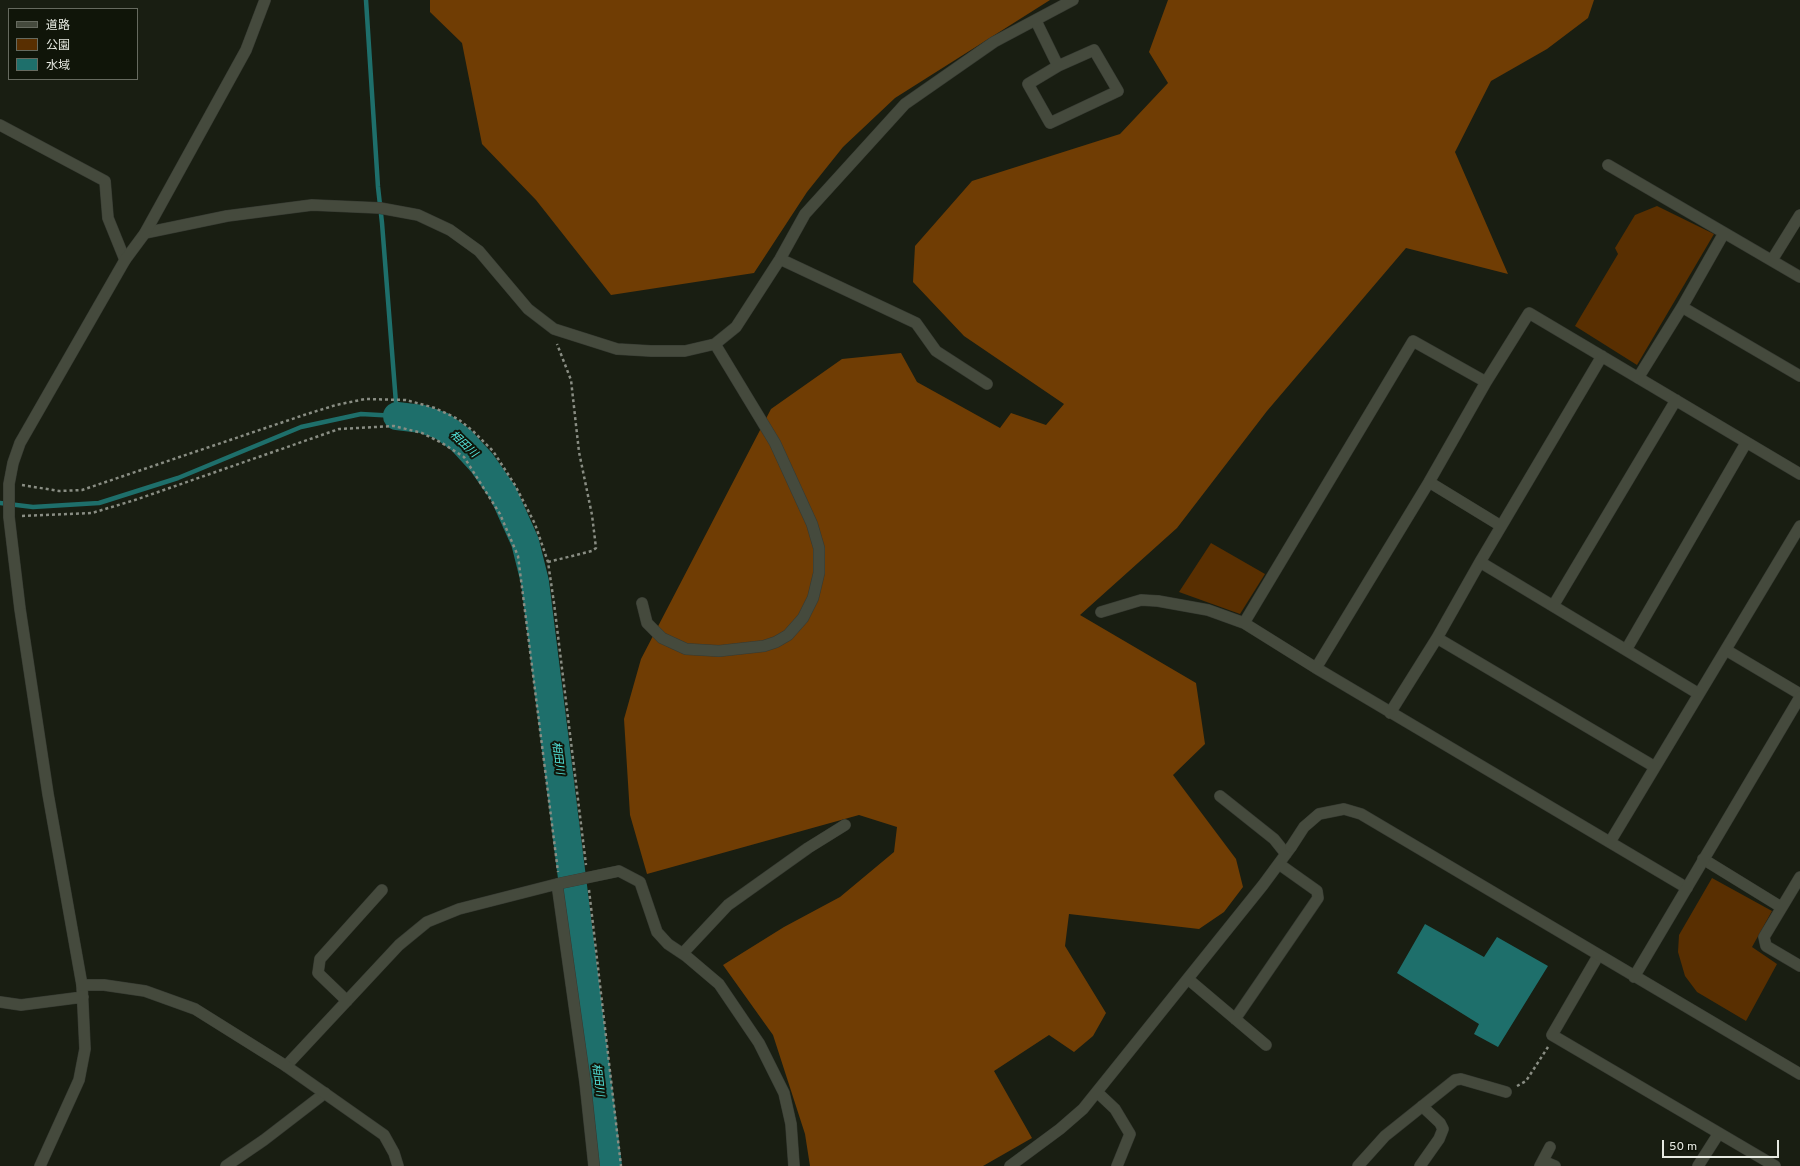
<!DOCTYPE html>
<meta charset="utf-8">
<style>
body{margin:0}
#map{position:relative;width:1800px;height:1166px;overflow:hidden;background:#191e12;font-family:Overpass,"Noto Sans JP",sans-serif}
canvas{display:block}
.legend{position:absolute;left:8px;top:8px;width:130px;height:72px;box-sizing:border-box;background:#101509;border:1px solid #666a5f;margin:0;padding:5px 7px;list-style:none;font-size:12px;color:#e6e9e1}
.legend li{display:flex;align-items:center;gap:8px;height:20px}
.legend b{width:20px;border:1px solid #666a5f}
.scale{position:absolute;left:1662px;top:1140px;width:117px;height:18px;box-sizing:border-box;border:2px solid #e6e9e1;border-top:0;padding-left:5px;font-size:12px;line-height:14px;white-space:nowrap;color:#e6e9e1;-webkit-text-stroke:3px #101509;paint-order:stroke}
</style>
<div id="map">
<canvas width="1800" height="1166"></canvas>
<ul class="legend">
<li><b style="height:5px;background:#454a3d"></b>道路</li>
<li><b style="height:11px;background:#592f01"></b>公園</li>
<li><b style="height:11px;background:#1e6f6b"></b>水域</li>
</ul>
<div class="scale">50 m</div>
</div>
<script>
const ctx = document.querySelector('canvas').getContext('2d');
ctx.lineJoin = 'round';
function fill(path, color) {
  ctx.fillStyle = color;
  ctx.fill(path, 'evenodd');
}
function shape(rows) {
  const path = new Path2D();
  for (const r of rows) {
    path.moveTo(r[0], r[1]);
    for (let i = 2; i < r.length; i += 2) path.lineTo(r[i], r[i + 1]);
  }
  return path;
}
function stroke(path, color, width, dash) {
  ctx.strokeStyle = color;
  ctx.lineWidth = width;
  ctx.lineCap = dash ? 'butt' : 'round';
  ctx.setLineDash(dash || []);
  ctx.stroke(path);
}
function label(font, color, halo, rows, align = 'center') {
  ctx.font = font + ' Overpass,"Noto Sans JP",sans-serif';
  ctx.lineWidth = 4;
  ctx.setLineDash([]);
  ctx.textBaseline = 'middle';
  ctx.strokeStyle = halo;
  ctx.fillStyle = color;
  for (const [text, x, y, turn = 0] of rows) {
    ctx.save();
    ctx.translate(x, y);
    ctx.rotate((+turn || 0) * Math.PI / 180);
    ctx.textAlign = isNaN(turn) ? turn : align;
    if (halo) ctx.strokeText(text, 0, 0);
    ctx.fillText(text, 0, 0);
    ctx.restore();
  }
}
const green = shape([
 [1657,206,1714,234,1637,365,1575,326,1618,254,1615,248,1635,215],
 [1211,543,1265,574,1240,614,1179,592],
 [1712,878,1772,911,1752,947,1777,964,1746,1021,1697,992,1685,976,1678,952,1679,935]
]);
const forest = shape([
 [430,0,1050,0,895,98,843,147,807,192,754,273,611,295,536,200,482,144,462,43,430,12],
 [1168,0,1594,0,1588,18,1547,49,1491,81,1455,152,1508,274,1406,248,1267,411,1177,528,1080,615,1196,683,1205,744,1173,775,1236,859,1243,887,1224,912,1199,929,1069,914,1065,946,1106,1013,1093,1036,1074,1052,1049,1035,994,1071,1032,1138,983,1166,810,1166,805,1134,773,1035,723,965,784,927,840,897,894,852,897,827,859,815,647,874,630,815,624,719,641,659,771,409,842,359,901,353,917,382,1000,428,1011,413,1046,425,1064,404,964,336,913,282,915,246,972,181,1120,134,1168,83,1149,52]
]);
const water = shape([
 [1425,924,1484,957,1497,937,1548,966,1498,1047,1474,1034,1479,1024,1397,973]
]);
const stream = shape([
 [0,503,33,507,99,503,178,478,301,427,361,414,397,416,382,223,378,187,366,0]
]);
const river = shape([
 [397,416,422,419,442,426,461,440,482,463,503,493,525,542,535,582,608,1166]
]);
const path = shape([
 [22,485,59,491,82,490,304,415,336,405,365,399,406,400,435,408,458,419,473,431,493,451,515,485,535,524,548,562,554,603,586,865],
 [22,516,92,513,138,499,339,429,394,426,422,433,442,443,464,457,500,514,518,556,558,872],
 [548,562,592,551,596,548,592,515,579,452,571,380,557,344],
 [589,890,621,1166],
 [1517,1086,1526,1081,1548,1047]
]);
const minor = shape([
 [1036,21,1058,66,1094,50,1118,91,1050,123,1028,84,1058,66],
 [0,125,105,181,108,218,125,260],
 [1608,165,1800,277],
 [145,233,227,216,312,205,380,208,418,215,450,230,479,251,528,309,554,329,617,349,651,351,685,351,715,344,736,327,780,259,805,214,905,104,994,42,1073,0],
 [780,259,916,323,936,351,987,384],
 [1772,260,1800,215],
 [1682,307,1800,376],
 [1638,378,1682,307,1724,233],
 [1429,482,1501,526],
 [1480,562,1699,694],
 [642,603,647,623,662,638,686,649,719,651,764,646,776,642,788,635,803,618,813,598,819,573,819,548,812,524,775,443,715,344],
 [1553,606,1676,400],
 [1101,612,1141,600,1158,601,1208,610,1244,623,1316,668,1687,888],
 [1244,623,1413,341,1486,382,1529,313,1800,474],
 [1437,638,1655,767],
 [1626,650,1746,443],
 [1726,650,1800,694],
 [1316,668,1429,482,1486,382],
 [1390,713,1437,638,1480,562,1602,356],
 [1220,796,1274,839,1286,854],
 [1610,842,1800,526],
 [1703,859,1781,907],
 [1800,877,1764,937,1766,946,1800,966],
 [557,884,585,1082,594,1166],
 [683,953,728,905,808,848,845,825],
 [1598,956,1552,1035,1775,1166],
 [1188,979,1266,1045],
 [347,1001,318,973,320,959,382,890],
 [0,1002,21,1005,83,997],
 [1235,1019,1318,898,1317,891,1279,864],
 [286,1066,399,945,427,922,459,909,557,884,619,871,640,882,657,932,668,944,686,956,719,984,759,1043,784,1093,791,1124,794,1166],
 [1097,1092,1115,1109,1130,1134,1117,1166],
 [1543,1161,1555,1166],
 [40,1166,79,1080,85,1049,82,985],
 [226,1166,264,1140,325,1093],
 [1010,1166,1060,1129,1083,1109,1263,885,1291,847],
 [1358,1166,1385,1136,1455,1080,1461,1079,1506,1092],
 [1420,1166,1439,1139,1443,1129,1440,1123,1422,1106],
 [1540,1166,1550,1147],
 [1698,1166,1719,1133]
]);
const tertiary = shape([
 [265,0,246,50,145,233,125,260,20,443,13,463,9,484,9,517,20,609,48,794,82,985,104,985,145,991,195,1009,286,1066,384,1135,394,1153,398,1166],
 [1291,847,1304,827,1319,814,1344,809,1361,814,1800,1074],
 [1634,977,1800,697]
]);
const waterNames = [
 ["相田川",463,445,43],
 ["相田川",557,758,83],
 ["相田川",597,1080,83]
];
fill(green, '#592f01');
fill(forest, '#703d04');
fill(water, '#1e6f6b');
stroke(stream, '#1e6f6b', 4.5);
stroke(river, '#1e6f6b', 28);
stroke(minor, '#363a32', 12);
stroke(tertiary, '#363a32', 12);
stroke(path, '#898d83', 2.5, [3, 3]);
stroke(minor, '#454a3d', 11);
stroke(tertiary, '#454a3d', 11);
label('italic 11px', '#55e9e1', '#101509', waterNames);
</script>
